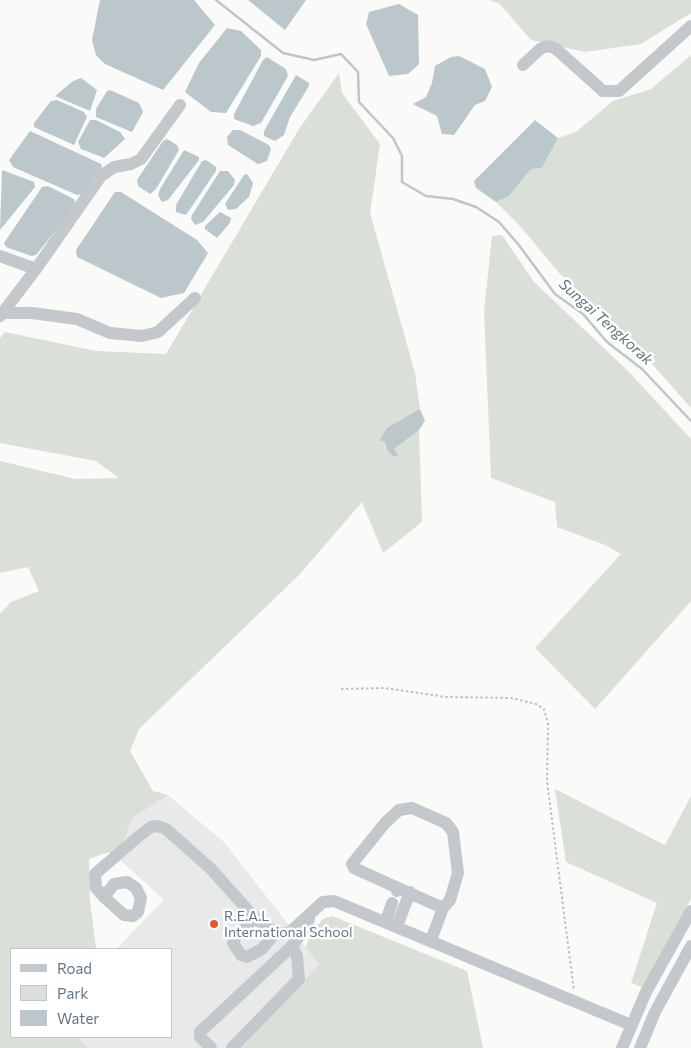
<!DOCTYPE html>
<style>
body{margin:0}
#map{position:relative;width:691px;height:1048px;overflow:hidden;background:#fafaf8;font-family:Commissioner,sans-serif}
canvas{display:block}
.legend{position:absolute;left:10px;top:948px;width:162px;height:90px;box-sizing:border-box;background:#fff;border:1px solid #c1c8cd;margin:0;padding:6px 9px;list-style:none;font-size:15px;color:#657683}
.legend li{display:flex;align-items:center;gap:10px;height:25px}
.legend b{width:25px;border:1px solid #c1c8cd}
</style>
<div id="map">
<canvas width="691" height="1048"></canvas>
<ul class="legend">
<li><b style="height:6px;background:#c3c8cc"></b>Road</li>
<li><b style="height:14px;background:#dadfd7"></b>Park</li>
<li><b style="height:14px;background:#bbc7cb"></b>Water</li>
</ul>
</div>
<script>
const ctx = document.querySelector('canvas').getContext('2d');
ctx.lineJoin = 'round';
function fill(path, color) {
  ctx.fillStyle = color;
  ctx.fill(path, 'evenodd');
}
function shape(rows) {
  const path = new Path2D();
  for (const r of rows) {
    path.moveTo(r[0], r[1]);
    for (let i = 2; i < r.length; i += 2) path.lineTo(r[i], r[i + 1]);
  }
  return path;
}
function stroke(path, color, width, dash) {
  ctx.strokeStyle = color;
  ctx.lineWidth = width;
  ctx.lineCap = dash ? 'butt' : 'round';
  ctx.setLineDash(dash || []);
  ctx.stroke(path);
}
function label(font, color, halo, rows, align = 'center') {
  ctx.font = font + ' Commissioner,sans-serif';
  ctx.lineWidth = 5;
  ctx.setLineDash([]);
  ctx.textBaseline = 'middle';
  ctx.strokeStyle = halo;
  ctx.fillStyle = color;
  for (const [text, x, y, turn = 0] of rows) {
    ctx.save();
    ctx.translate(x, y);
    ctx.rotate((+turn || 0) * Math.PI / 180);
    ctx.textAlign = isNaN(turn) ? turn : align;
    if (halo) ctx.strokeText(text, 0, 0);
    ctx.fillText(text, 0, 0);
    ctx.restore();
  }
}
const built = shape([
 [168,795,224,842,319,964,241,1048,88,1048,78,1037,171,1037,171,949,116,949,164,900,118,858,132,817]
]);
const green = shape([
 [490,0,691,0,691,13,641,44,585,52,531,40,500,4],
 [691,55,691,408,628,337,560,274,521,227,496,202,509,196,531,169,542,168,558,138,576,132,613,101,651,89],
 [339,73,342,93,380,144,370,213,415,373,420,409,385,442,395,457,397,456,394,449,419,430,422,522,383,553,362,502,299,575,139,729,130,751,153,791,168,795,132,818,118,858,109,852,89,859,90,901,96,949,11,949,11,1037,78,1037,88,1048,0,1048,0,614,11,602,39,591,28,567,0,573,0,461,75,479,119,478,96,461,0,443,0,338,5,332,96,351,166,354,299,129],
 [502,235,534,282,628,371,691,439,691,601,595,709,535,648,621,554,605,545,557,527,555,502,491,478,484,311,492,236],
 [555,789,665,845,691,796,691,899,642,987,631,983,657,903,566,862],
 [332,916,467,971,483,1048,241,1048,319,964,306,948,310,934,323,919]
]);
const water = shape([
 [100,0,194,0,215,25,163,90,105,64,96,55,92,40],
 [248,0,306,0,285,30],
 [399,4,418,15,419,64,408,74,389,76,366,24,369,12],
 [227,28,241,31,261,50,261,56,226,113,211,112,185,92,199,63],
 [459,56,485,69,492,87,485,101,475,105,454,135,442,134,437,116,413,104,426,97,432,83,435,66,451,57],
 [267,57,286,69,288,76,261,123,253,126,234,119,234,114,263,60],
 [296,75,309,83,309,86,290,117,284,135,275,141,264,136,264,131],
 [81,78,97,90,90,111,55,96,73,81],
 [110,90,139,103,143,112,132,132,96,117,96,109,107,91],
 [57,100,84,112,87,117,74,145,34,127,34,123,51,101],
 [90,120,96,120,120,132,125,139,104,158,81,149,78,142],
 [535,120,558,138,542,168,531,169,509,196,496,202,476,188,474,181],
 [233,130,240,130,269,145,271,149,267,161,258,164,228,145,227,137],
 [30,131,101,164,102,168,83,194,77,195,13,167,9,160],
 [167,139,177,145,179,150,156,189,150,194,138,186,137,180,163,141],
 [184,150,199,157,199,160,168,200,162,202,158,195,160,189],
 [206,160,216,167,216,171,186,215,176,212,176,205,202,161],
 [2,170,34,182,35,187,0,230],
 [220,171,228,171,235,180,234,185,203,222,195,225,191,219,192,215],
 [247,174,253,183,249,197,236,209,228,210,225,204,244,175],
 [48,186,74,199,76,205,36,255,31,256,6,247,4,243,42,187],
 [115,192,121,192,197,240,208,253,184,293,161,298,77,257,76,250],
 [220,212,231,218,230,223,217,238,205,229,205,226],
 [420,409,425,421,419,430,394,449,398,456,395,457,388,451,385,442,380,440,387,428]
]);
const stream = shape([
 [216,0,283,53,314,60,341,54,358,72,359,102,393,138,402,156,402,182,426,196,453,199,476,207,499,222,518,244,555,294,583,314,607,342,642,369,691,421]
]);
const path = shape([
 [341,689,385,688,446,697,511,698,536,704,544,709,548,724,547,781,574,991]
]);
const minor = shape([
 [523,65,540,49,547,46,555,48,603,91,619,91,691,26],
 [0,256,36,269],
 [3,313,32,313,77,319,110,333,142,336,158,332,195,298],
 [0,316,36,269,101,176,114,167,131,164,141,159,180,105],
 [397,891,398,888,443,908,450,900,458,873,453,832,446,823,412,808,399,810,385,823,352,864,354,868,398,888],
 [104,897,114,884,127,882,136,888,141,898,138,912,133,916,124,915,104,897,96,888,95,874,139,836,151,827,158,826,166,829,211,869,255,918,268,929,281,933,289,933,323,902,334,901,631,1025],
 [255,918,236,936,233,943,241,955,247,957,262,949,276,932],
 [386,921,392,903],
 [397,926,410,892],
 [431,940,443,908],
 [211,1048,200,1037,200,1032,292,946],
 [232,1048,299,979,297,956,292,946,305,928,309,919],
 [622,1048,646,992,691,911],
 [640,1048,655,1012,691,946]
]);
const markers = [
 [214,924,5,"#e4572e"]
];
const poiNames = [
 ["R.E.A.L",224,916],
 ["International School",224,932]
];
const waterNames = [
 ["Sungai Tengkorak",606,322,42]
];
fill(built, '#e8e9e9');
fill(green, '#dadfd7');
fill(water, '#bbc7cb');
stroke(stream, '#bbc7cb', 2.5);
stroke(path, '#bbbfc2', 2, [2.5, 2.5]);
stroke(minor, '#c3c8cc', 12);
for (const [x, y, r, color] of markers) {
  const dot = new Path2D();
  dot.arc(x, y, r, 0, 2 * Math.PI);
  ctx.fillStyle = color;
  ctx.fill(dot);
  stroke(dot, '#fff', 2);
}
label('14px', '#657683', '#fff', poiNames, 'left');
label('italic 15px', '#60757c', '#fff', waterNames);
</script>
